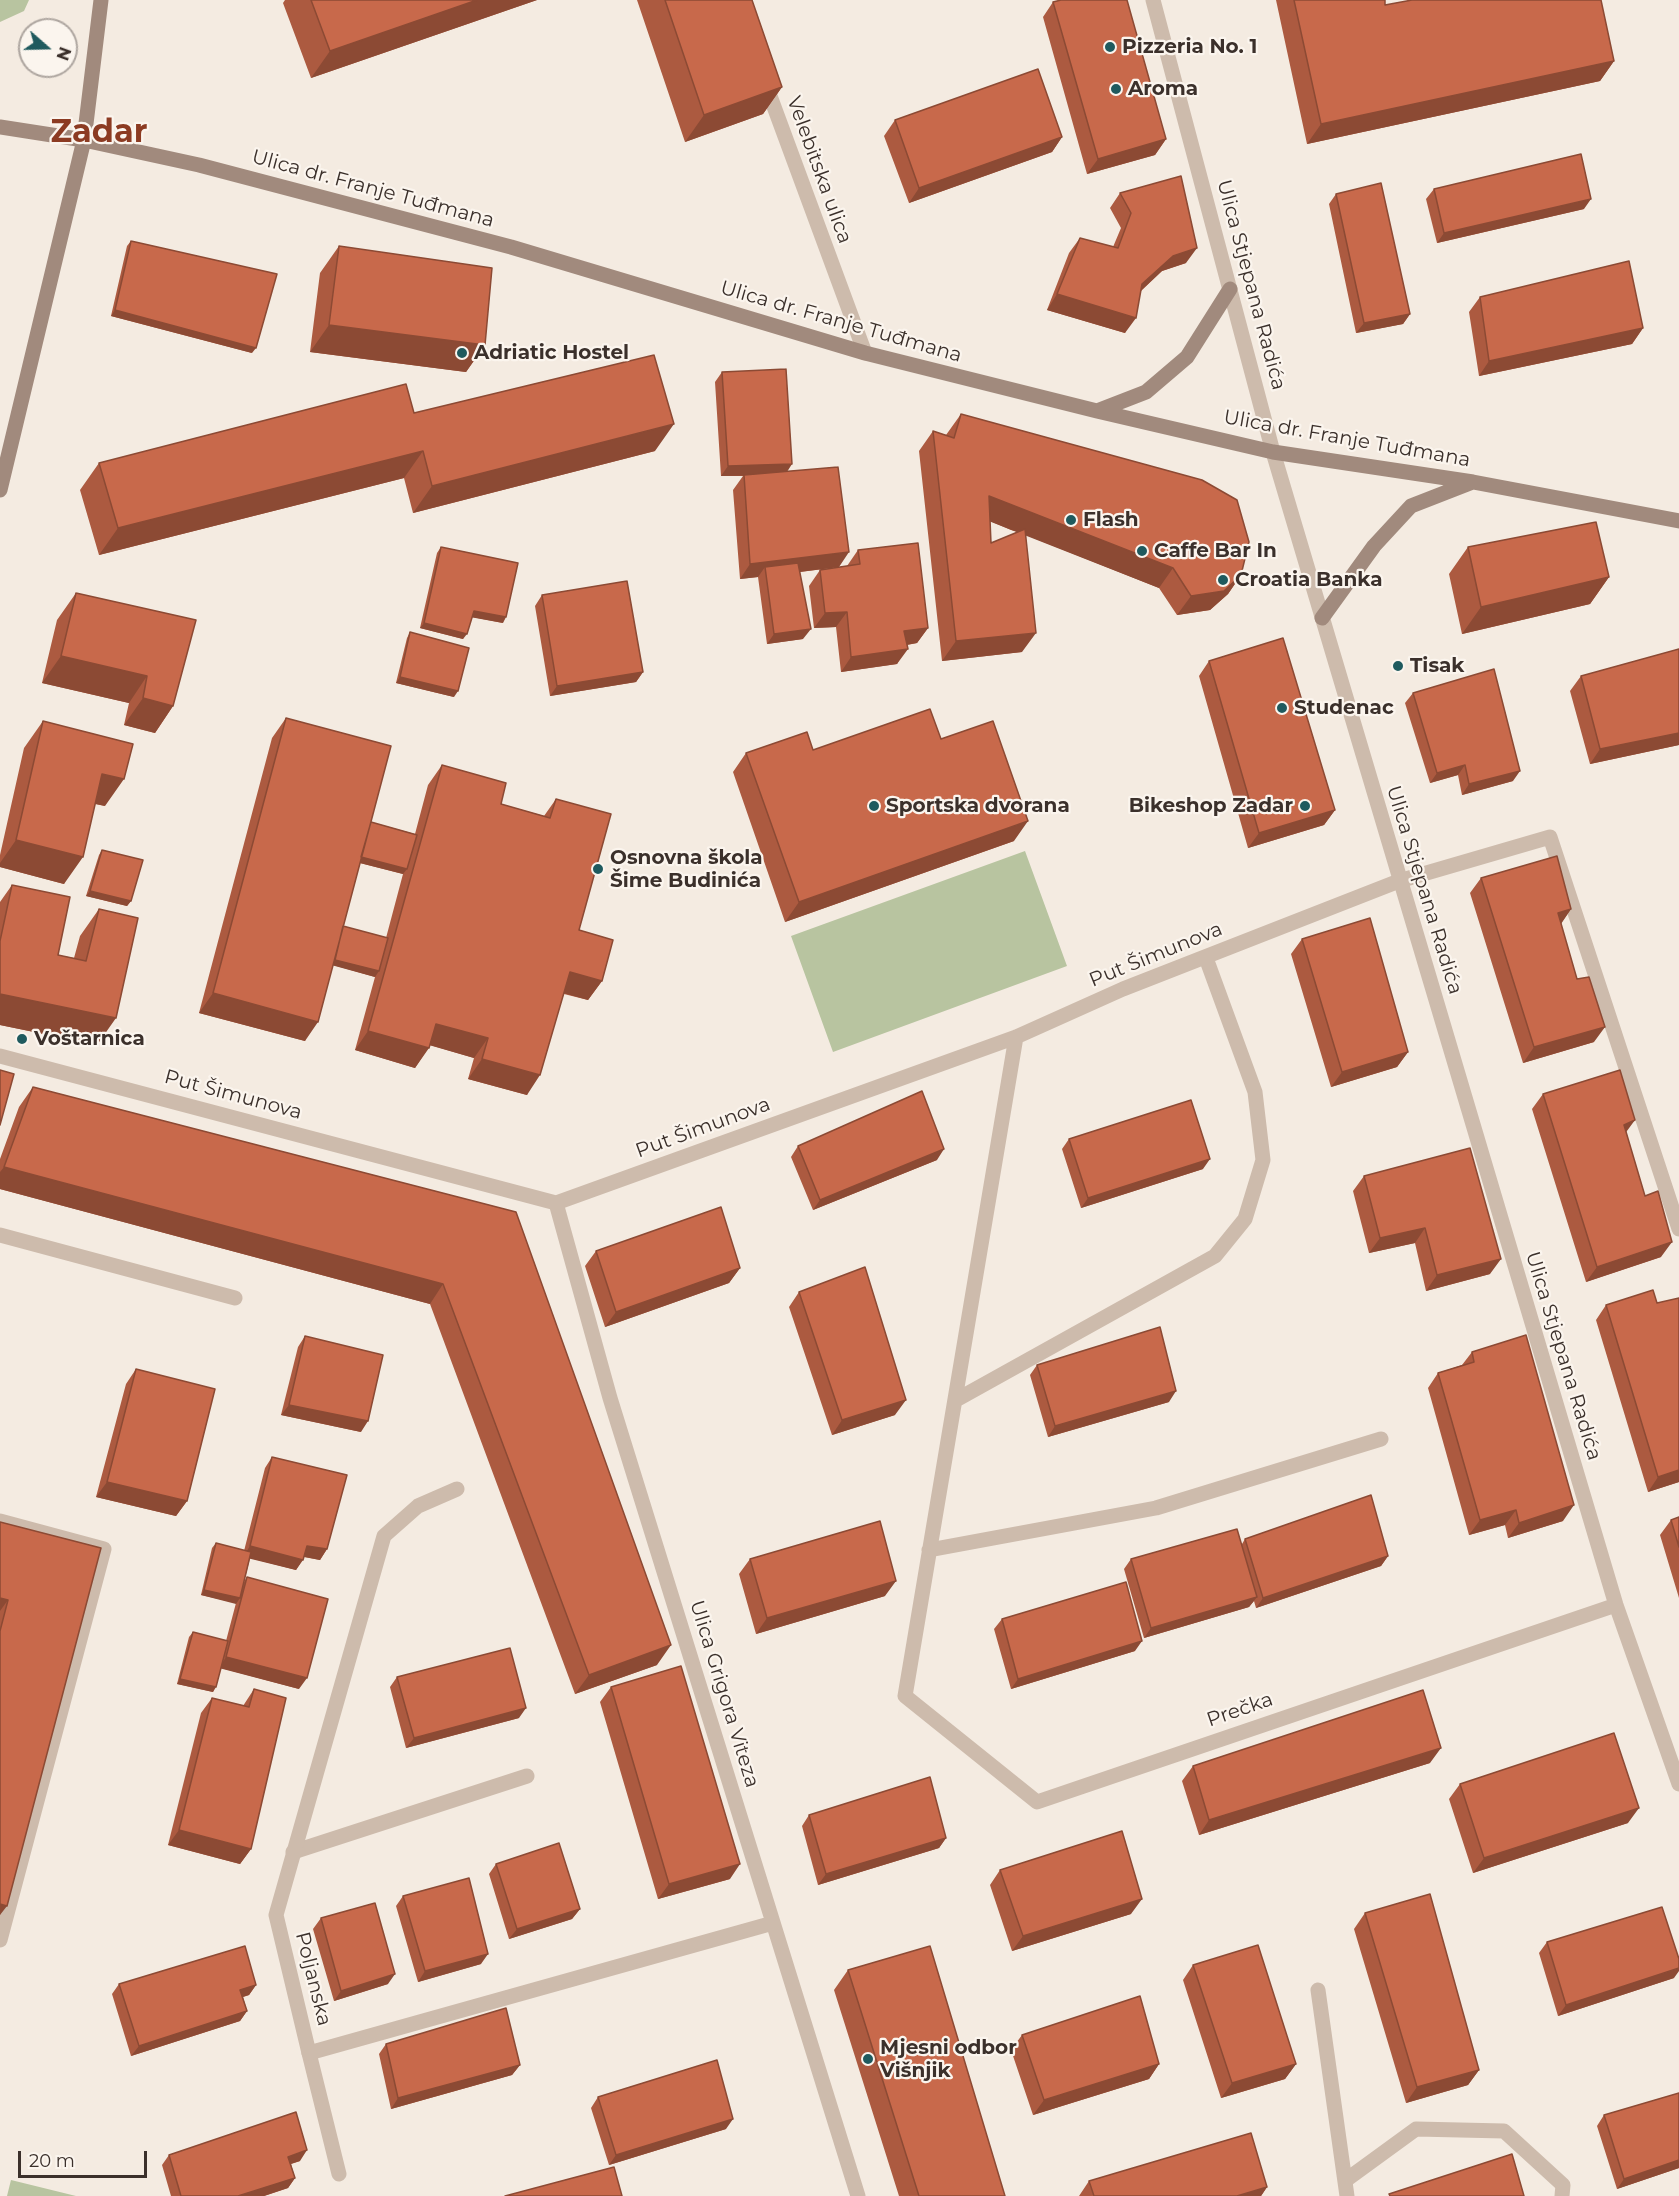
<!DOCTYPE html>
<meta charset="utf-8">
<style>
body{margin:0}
#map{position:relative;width:1679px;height:2196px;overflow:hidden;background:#f4ebe1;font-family:Montserrat,sans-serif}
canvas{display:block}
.north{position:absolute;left:18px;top:18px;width:60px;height:60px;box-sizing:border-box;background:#fbf5ee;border:2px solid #aea6a0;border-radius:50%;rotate:110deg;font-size:16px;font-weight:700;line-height:24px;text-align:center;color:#3b302b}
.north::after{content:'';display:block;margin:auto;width:21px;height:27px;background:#1f5a5e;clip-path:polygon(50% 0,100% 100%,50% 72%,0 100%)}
.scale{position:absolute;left:18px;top:2151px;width:129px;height:27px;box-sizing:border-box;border:3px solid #3b302b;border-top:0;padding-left:8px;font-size:18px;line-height:21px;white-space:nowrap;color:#3b302b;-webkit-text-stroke:4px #fbf5ee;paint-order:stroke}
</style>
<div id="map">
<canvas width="1679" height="2196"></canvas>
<div class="north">N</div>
<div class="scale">20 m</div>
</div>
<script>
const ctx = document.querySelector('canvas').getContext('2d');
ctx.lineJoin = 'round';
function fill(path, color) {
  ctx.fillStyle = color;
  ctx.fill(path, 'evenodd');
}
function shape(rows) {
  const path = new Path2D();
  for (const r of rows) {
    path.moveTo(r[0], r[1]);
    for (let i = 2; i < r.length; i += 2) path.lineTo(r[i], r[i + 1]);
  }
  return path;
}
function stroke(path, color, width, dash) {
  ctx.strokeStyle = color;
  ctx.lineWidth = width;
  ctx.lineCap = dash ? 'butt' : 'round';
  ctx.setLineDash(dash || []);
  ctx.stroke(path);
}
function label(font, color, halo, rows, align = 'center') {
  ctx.font = font + ' Montserrat,sans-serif';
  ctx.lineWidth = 4.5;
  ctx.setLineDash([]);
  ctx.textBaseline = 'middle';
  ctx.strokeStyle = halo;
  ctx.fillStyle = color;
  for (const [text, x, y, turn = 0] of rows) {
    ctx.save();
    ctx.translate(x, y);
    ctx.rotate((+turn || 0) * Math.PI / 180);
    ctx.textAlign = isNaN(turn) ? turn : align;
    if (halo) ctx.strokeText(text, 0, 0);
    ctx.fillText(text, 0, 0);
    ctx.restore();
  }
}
const green = shape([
 [0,0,29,0,24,11,0,22],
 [1025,851,1067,966,833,1052,791,936],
 [11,2180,76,2196,7,2196]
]);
const lane = shape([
 [0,1235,235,1298],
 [0,1521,104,1549,0,1940],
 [293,1852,527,1776],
 [309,2053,339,2174]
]);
const street = shape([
 [1153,0,1273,452,1616,1605,1679,1784],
 [766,85,865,353],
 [1016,1037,905,1696,1037,1802,1616,1605],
 [0,1056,556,1203,1016,1037,1123,989,1399,881,1550,837,1679,1229],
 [556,1203,610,1398,858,2196],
 [956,1400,1215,1256,1245,1219,1263,1160,1255,1092,1206,958],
 [457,1489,418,1506,384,1536,276,1915,309,2053,773,1923],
 [929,1550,1156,1508,1381,1439],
 [1318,1990,1347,2196],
 [1346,2180,1416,2129,1504,2131,1563,2185,1562,2196]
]);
const secondary = shape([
 [0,127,84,140,199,165,511,247,865,353,1097,411,1273,452,1473,482,1679,521],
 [1097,411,1146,392,1187,357,1230,289],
 [0,490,84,140,101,0],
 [1322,618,1374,546,1411,506,1470,483]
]);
const wall = shape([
 [285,0,537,0,311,78,283,3],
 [637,0,752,0,782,87,763,114,685,142],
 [1276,0,1385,0,1385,5,1614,61,1600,81,1307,144],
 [1053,2,1166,139,1155,155,1087,174,1043,17],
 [895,120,1062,137,1052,152,909,203,884,136],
 [1434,189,1584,209,1437,243,1426,199],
 [1120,193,1186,263,1162,271,1141,291,1125,333,1047,310,1069,253,1080,238,1113,247,1121,228,1110,208],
 [1336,194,1410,314,1403,324,1356,333,1329,204],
 [131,241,252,353,111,316,127,246],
 [339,246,485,345,466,372,310,352,320,273],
 [1480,297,1643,328,1632,344,1479,376,1469,312],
 [722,372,787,471,839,567,800,572,803,639,767,644,758,577,740,579,733,490,743,476,721,476,715,382],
 [414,413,655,451,413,513,404,478,99,555,80,490,99,463],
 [961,414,1241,575,1228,594,1210,610,1177,615,1159,588,1026,535,1022,652,942,661,919,451,933,431,946,435],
 [990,521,1011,530,1018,532,991,543],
 [441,547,503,623,472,617,463,639,420,628,437,553],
 [1468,547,1609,577,1590,604,1462,634,1449,574],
 [858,550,928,628,917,643,907,645,897,664,841,672,836,627,814,628,809,586,820,570,847,566],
 [76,593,173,706,155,733,124,725,129,703,42,683,57,620],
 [542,595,643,672,636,682,550,696,535,606],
 [410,632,454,697,396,683,407,638],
 [1679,649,1679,745,1590,764,1570,691,1581,676],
 [1209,661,1335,810,1324,825,1248,848,1199,676],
 [1413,693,1513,781,1462,795,1458,775,1430,783,1405,703],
 [286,718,371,822,415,834,428,785,442,765,501,804,544,816,556,799,579,930,602,981,588,1000,564,994,527,1095,468,1079,474,1058,430,1045,415,1068,355,1050,375,977,333,965,305,1041,199,1013,272,738],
 [360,863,403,874,386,938,343,926],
 [43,721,105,806,95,804,64,884,0,867,0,855,24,748],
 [941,739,1014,841,785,922,733,772,746,753,813,750],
 [102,850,131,901,127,906,86,896,99,855],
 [1481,878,1571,909,1561,923,1594,1042,1523,1063,1470,893],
 [12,885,58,955,74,958,80,936,99,909,97,1045,0,1025,0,902],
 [1302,939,1408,1052,1397,1067,1331,1087,1291,954],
 [33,1087,516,1212,657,1665,575,1694,430,1304,0,1189,0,1159,19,1107],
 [1543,1094,1661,1257,1586,1282,1532,1109],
 [1069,1139,1203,1169,1081,1208,1062,1149],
 [798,1146,937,1160,813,1210,791,1157],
 [1364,1176,1490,1274,1426,1291,1415,1243,1369,1253,1353,1191],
 [596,1251,740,1268,729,1283,605,1327,585,1266],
 [799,1292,895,1415,832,1435,789,1307],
 [1657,1303,1679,1482,1648,1492,1596,1320,1606,1305],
 [305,1336,361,1432,281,1415,298,1347],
 [1472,1352,1563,1521,1508,1538,1505,1525,1469,1535,1428,1388,1438,1373,1462,1365],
 [1037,1365,1169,1402,1048,1437,1030,1375],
 [136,1369,187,1501,176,1516,96,1497,126,1384],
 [272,1457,327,1549,320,1560,304,1557,296,1570,250,1558,244,1582,247,1577,299,1689,221,1668,213,1692,177,1684,189,1637,193,1632,226,1641,236,1603,201,1595,212,1548,216,1543,244,1551,265,1468],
 [1679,1517,1679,1598,1660,1535,1671,1520],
 [0,1522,101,1548,0,1915],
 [1245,1539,1388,1556,1381,1566,1256,1608,1254,1601,1249,1607,1144,1638,1124,1569,1131,1559,1242,1544],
 [750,1559,885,1596,756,1634,739,1574],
 [1002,1619,1135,1651,1011,1689,994,1629],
 [397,1677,519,1718,406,1748,390,1687],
 [611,1687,730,1879,658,1899,600,1702],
 [254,1689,251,1849,240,1864,168,1845,201,1713,212,1698,243,1706],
 [1430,1763,1199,1835,1182,1781,1193,1766],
 [1460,1784,1628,1823,1473,1873,1449,1799],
 [809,1815,946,1838,939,1848,818,1885,802,1826],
 [496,1864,580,1909,572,1919,509,1939,489,1874],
 [1000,1870,1131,1914,1012,1951,990,1885],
 [403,1896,481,1964,418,1982,396,1906],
 [1365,1913,1479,2070,1468,2085,1406,2103,1354,1929],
 [321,1918,388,1984,334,2001,313,1929],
 [1547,1942,1674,1978,1558,2016,1539,1953],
 [1193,1965,1296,2064,1285,2079,1221,2098,1183,1980],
 [848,1970,1005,2196,899,2196,834,1990],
 [119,1984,256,1985,249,1995,243,1997,247,2011,240,2021,131,2056,112,1994],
 [1022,2035,1159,2064,1149,2079,1033,2115,1011,2050],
 [386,2044,520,2065,512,2075,391,2109,379,2054],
 [1679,2093,1679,2168,1617,2189,1597,2126,1604,2115],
 [598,2097,726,2129,609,2165,591,2108],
 [169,2155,300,2161,291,2164,295,2178,288,2188,264,2196,171,2196,162,2165],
 [1089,2181,1267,2187,1261,2196,1079,2196]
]);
const shadedWall = shape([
 [477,0,537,0,311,78,330,51],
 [1614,61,1600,81,1307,144,1321,124],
 [782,87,763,114,685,142,704,115],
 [1062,137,1052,152,909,203,919,188],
 [1166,139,1155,155,1087,174,1098,159],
 [1591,199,1584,209,1437,243,1444,233],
 [1197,248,1186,263,1162,271,1131,300,1142,284,1173,256],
 [1057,294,1136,318,1125,333,1047,310],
 [115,310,256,348,252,353,111,316],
 [1410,314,1403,324,1356,333,1364,323],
 [329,325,485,345,466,372,310,352],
 [1643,328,1632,344,1479,376,1489,361],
 [674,424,655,451,413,513,432,486],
 [423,451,404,478,99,555,118,528],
 [792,464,785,475,721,476,728,466],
 [989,496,1173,568,1159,588,976,516],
 [849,552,839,567,767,576,765,567,758,577,740,579,750,564],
 [1241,575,1228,594,1210,610,1177,615,1191,596],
 [1609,577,1590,604,1462,634,1481,607],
 [474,611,506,617,503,623,470,617],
 [847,612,836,627,814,628,825,613],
 [424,623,467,634,463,639,420,628],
 [928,628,917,643,894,647,904,631],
 [811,629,803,639,767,644,774,634],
 [1036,633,1022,652,942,661,956,641],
 [908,649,897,664,841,672,851,657],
 [61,656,147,676,129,703,42,683],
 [643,672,636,682,550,696,557,686],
 [400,677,458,691,454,697,396,683],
 [143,698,173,706,155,733,124,725],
 [1679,733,1679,745,1590,764,1600,749],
 [1465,765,1458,775,1430,783,1437,773],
 [1520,771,1513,781,1462,795,1469,784],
 [102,774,124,779,105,806,83,801],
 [1335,810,1324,825,1248,848,1259,833],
 [1028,821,1014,841,785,922,799,902],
 [16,840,83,857,64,884,0,867,0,863],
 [356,855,407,869,403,874,352,861],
 [90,891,131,901,127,906,86,896],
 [1571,909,1561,924,1558,913],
 [328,958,379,971,375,977,324,963],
 [570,972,602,981,588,1000,556,991],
 [213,993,318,1022,305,1041,199,1013],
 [0,994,116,1018,97,1045,0,1025],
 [436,1024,488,1038,474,1058,422,1043],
 [1605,1027,1594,1042,1523,1063,1534,1047],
 [368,1031,429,1048,415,1068,355,1050],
 [1408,1052,1397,1067,1331,1087,1342,1072],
 [482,1059,540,1075,527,1095,468,1079],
 [1635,1120,1624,1135,1624,1125],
 [944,1149,937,1160,813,1210,820,1200],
 [1210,1159,1203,1169,1081,1208,1088,1198],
 [4,1167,443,1284,430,1304,0,1189,0,1172],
 [1425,1228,1415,1243,1369,1253,1380,1238],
 [1672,1242,1661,1257,1586,1282,1597,1267],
 [1501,1259,1490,1274,1426,1291,1437,1275],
 [740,1268,729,1283,605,1327,616,1312],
 [1176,1391,1169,1402,1048,1437,1055,1426],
 [906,1400,895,1415,832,1435,842,1420],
 [289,1405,368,1421,361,1432,281,1415],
 [1679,1470,1679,1482,1648,1492,1658,1477],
 [107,1482,187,1501,176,1516,96,1497],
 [1574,1505,1563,1521,1508,1538,1519,1523],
 [1516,1510,1505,1525,1469,1535,1480,1520],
 [250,1546,303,1560,296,1570,243,1557],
 [307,1546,327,1549,320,1560,300,1556],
 [1388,1556,1381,1566,1256,1608,1263,1598],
 [896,1581,885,1596,756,1634,767,1618],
 [204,1590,240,1598,236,1604,201,1595],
 [1257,1597,1249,1607,1144,1638,1151,1628],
 [0,1598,8,1600,0,1611],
 [1142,1641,1135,1651,1011,1689,1018,1679],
 [671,1645,657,1665,575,1694,589,1675],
 [226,1657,307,1678,299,1689,219,1668],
 [180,1679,216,1687,213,1692,177,1684],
 [526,1708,519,1718,406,1748,414,1738],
 [1441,1748,1430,1763,1199,1835,1209,1820],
 [1639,1808,1628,1823,1473,1873,1484,1858],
 [179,1830,251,1849,240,1864,168,1845],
 [946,1838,939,1848,818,1885,826,1874],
 [740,1864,730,1879,658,1899,669,1884],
 [1142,1899,1131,1914,1012,1951,1023,1936],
 [0,1904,7,1906,0,1915],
 [580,1909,572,1919,509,1939,517,1929],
 [488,1954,481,1964,418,1982,425,1971],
 [1679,1968,1679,1971,1674,1978,1558,2016,1566,2005],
 [395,1974,388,1984,334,2001,341,1991],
 [256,1985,249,1995,233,2000,240,1990],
 [247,2011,240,2021,131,2056,139,2046],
 [1159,2064,1149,2079,1033,2115,1044,2100],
 [1296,2064,1285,2079,1221,2098,1232,2083],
 [520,2065,512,2075,391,2109,398,2098],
 [1479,2070,1468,2085,1406,2103,1417,2087],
 [733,2119,726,2129,609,2165,616,2155],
 [307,2150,300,2161,281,2167,288,2157],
 [1679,2160,1679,2168,1617,2189,1624,2179],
 [295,2178,288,2188,264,2196,238,2196],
 [1267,2187,1261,2196,1237,2196]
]);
const building = shape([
 [311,0,477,0,330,51,311,0],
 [665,0,752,0,782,87,704,115,665,0],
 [1061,0,1127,0,1166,139,1098,159,1053,2,1061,0],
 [1294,0,1385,0,1385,5,1412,0,1601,0,1614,61,1321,124,1294,0],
 [1038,69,1062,137,919,188,895,120,1038,69],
 [1581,154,1591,199,1444,233,1434,189,1581,154],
 [1181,176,1197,248,1173,256,1142,284,1136,318,1057,294,1080,238,1118,248,1131,213,1120,193,1181,176],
 [1381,183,1410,314,1364,323,1336,194,1381,183],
 [131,241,277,274,256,348,115,310,131,241],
 [339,246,492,268,485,345,329,325,339,246],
 [1629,261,1643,328,1489,361,1480,297,1629,261],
 [654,355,674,424,432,486,423,451,118,528,99,463,406,384,414,413,654,355],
 [786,369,792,464,728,466,722,372,786,369],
 [961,414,1202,480,1237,500,1249,542,1241,575,1224,591,1191,596,1173,568,989,496,991,543,1025,529,1036,633,956,641,933,431,954,438,961,414],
 [838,467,849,552,750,564,744,475,838,467],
 [1596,522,1609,577,1481,607,1468,547,1596,522],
 [918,543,928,628,904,631,908,649,851,657,847,612,825,613,820,570,860,564,858,550,918,543],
 [441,547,518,563,506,617,474,611,467,634,424,623,441,547],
 [798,563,811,629,774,634,765,567,798,563],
 [627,581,643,672,557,686,542,595,627,581],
 [76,593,196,620,173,706,143,698,147,676,61,656,76,593],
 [410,632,469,648,458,691,400,677,410,632],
 [1283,638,1335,810,1259,833,1209,661,1283,638],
 [1679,649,1679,733,1600,749,1581,676,1679,649],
 [1494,669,1520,771,1469,784,1465,765,1437,773,1413,693,1494,669],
 [930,709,941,739,993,721,1028,821,799,902,746,753,807,732,813,750,930,709],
 [286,718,391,746,318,1022,213,993,286,718],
 [43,721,133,744,124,779,102,774,83,857,16,840,43,721],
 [442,765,506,783,501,804,550,818,556,799,611,814,579,930,613,940,602,981,570,972,540,1075,482,1059,488,1038,436,1024,429,1048,368,1031,442,765],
 [371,822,417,835,407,869,361,857,371,822],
 [102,850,143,860,131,901,90,891,102,850],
 [1557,856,1571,909,1558,913,1577,979,1589,977,1605,1027,1534,1047,1481,878,1557,856],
 [12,885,70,897,58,955,86,961,99,909,138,918,116,1018,0,994,0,941,12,885],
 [1370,918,1408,1052,1342,1072,1302,939,1370,918],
 [343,926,388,938,379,971,335,960,343,926],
 [0,1070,14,1074,0,1125,0,1070],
 [1620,1070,1635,1120,1624,1125,1645,1196,1658,1191,1672,1242,1597,1267,1543,1094,1620,1070],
 [33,1087,516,1212,671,1645,589,1675,443,1284,4,1167,33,1087],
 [922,1091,944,1149,820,1200,798,1146,922,1091],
 [1191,1100,1210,1159,1088,1198,1069,1139,1191,1100],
 [1470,1148,1501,1259,1437,1275,1425,1228,1380,1238,1364,1176,1470,1148],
 [721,1207,740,1268,616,1312,596,1251,721,1207],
 [865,1267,906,1400,842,1420,799,1292,865,1267],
 [1653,1290,1657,1303,1679,1298,1679,1470,1658,1477,1606,1305,1653,1290],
 [1160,1327,1176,1391,1055,1426,1037,1365,1160,1327],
 [1526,1335,1574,1505,1519,1523,1516,1510,1480,1520,1438,1373,1474,1362,1472,1352,1526,1335],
 [305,1336,383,1355,368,1421,289,1405,305,1336],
 [136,1369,215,1389,187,1501,107,1482,136,1369],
 [272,1457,347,1475,327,1549,307,1546,303,1560,250,1546,272,1457],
 [1371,1495,1388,1556,1263,1598,1245,1539,1371,1495],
 [1679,1517,1679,1547,1671,1520,1679,1517],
 [880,1521,896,1581,767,1618,750,1559,880,1521],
 [0,1522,101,1548,7,1906,0,1904,0,1631,8,1600,0,1598,0,1522],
 [1237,1529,1257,1597,1151,1628,1131,1559,1237,1529],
 [216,1543,251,1552,240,1598,204,1590,216,1543],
 [247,1577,328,1599,307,1678,226,1657,247,1577],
 [1126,1582,1142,1641,1018,1679,1002,1619,1126,1582],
 [193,1632,228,1641,216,1687,180,1679,193,1632],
 [510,1648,526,1708,414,1738,397,1677,510,1648],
 [681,1666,740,1864,669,1884,611,1687,681,1666],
 [254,1689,286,1698,251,1849,179,1830,212,1698,249,1707,254,1689],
 [1423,1690,1441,1748,1209,1820,1193,1766,1423,1690],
 [1614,1733,1639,1808,1484,1858,1460,1784,1614,1733],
 [930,1777,946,1838,826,1874,809,1815,930,1777],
 [1122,1831,1142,1899,1023,1936,1000,1870,1122,1831],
 [559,1843,580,1909,517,1929,496,1864,559,1843],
 [469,1878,488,1954,425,1971,403,1896,469,1878],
 [1430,1894,1479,2070,1417,2087,1365,1913,1430,1894],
 [375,1903,395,1974,341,1991,321,1918,375,1903],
 [1662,1907,1679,1959,1679,1968,1566,2005,1547,1942,1662,1907],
 [1258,1945,1296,2064,1232,2083,1193,1965,1258,1945],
 [245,1946,256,1985,240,1990,247,2011,139,2046,119,1984,245,1946],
 [930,1946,1005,2196,919,2196,848,1970,930,1946],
 [1140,1996,1159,2064,1044,2100,1022,2035,1140,1996],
 [506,2008,520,2065,398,2098,386,2044,506,2008],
 [717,2060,733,2119,616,2155,598,2097,717,2060],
 [1679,2093,1679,2160,1624,2179,1604,2115,1679,2093],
 [296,2112,307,2150,288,2157,295,2178,238,2196,181,2196,169,2155,296,2112],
 [1251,2133,1267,2187,1237,2196,1094,2196,1089,2181,1251,2133],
 [1512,2154,1524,2196,1390,2196,1389,2194,1512,2154],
 [614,2167,622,2196,505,2196,614,2167]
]);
const markers = [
 [1110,47,6,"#1f5a5e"],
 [1116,89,6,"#1f5a5e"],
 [462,353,6,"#1f5a5e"],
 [1071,520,6,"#1f5a5e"],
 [1142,551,6,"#1f5a5e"],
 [1223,580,6,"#1f5a5e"],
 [1398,666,6,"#1f5a5e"],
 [1282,708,6,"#1f5a5e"],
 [874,806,6,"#1f5a5e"],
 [1305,806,6,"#1f5a5e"],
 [598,869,6,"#1f5a5e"],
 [22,1039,6,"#1f5a5e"],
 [868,2059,6,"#1f5a5e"]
];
const poiNames = [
 ["Pizzeria No. 1",1122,47],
 ["Aroma",1128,89],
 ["Adriatic Hostel",474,353],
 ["Flash",1083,520],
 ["Caffe Bar In",1154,551],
 ["Croatia Banka",1235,580],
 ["Tisak",1410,666],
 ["Studenac",1294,708],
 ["Sportska dvorana",886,806],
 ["Bikeshop Zadar",1293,806,"right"],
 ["Osnovna škola",610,858],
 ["Šime Budinića",610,881],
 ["Voštarnica",34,1039],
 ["Mjesni odbor",880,2048],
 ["Višnjik",880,2071]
];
const streetNames = [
 ["Velebitska ulica",819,170,70],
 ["Ulica dr. Franje Tuđmana",373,189,15],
 ["Ulica Stjepana Radića",1251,285,75],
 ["Ulica dr. Franje Tuđmana",841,322,16],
 ["Ulica dr. Franje Tuđmana",1347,439,10],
 ["Ulica Stjepana Radića",1424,890,73],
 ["Put Šimunova",1156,955,-22],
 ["Put Šimunova",233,1095,15],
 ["Put Šimunova",703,1128,-20],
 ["Ulica Stjepana Radića",1563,1356,73],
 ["Ulica Grigora Viteza",724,1694,73],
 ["Prečka",1240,1710,-19],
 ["Poljanska",313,1979,76]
];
const townNames = [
 ["Zadar",99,133]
];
fill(green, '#b8c4a0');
stroke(lane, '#cdbbac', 15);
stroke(street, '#cdbbac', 15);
stroke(secondary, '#a18a7d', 15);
fill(wall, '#ac5a40');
fill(shadedWall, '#8c4a34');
fill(building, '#c8694b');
stroke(building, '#8c4a34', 1.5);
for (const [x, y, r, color] of markers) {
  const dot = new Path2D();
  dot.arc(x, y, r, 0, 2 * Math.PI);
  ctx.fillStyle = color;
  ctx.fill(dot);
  stroke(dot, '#fbf5ee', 2);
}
label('bold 20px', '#3b302b', '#fbf5ee', poiNames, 'left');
label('20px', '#3b302b', '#fbf5ee', streetNames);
label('bold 32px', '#8c3b22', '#fbf5ee', townNames);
</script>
